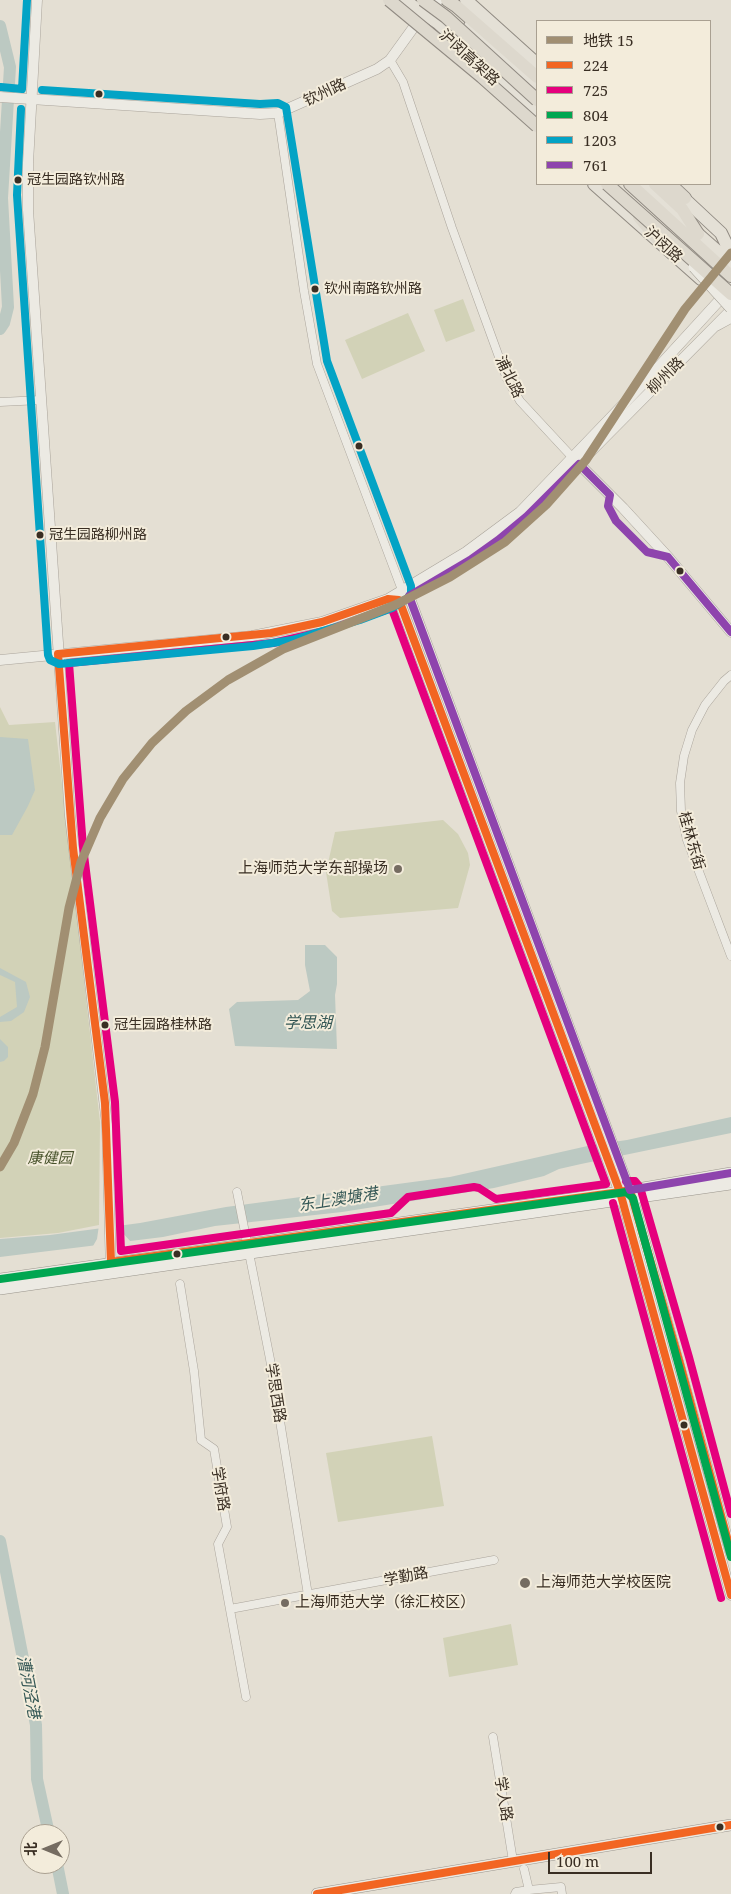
<!DOCTYPE html>
<meta charset="utf-8">
<style>
body{margin:0}
#map{position:relative;width:731px;height:1894px;overflow:hidden;background:#e4dfd3;font-family:"Noto Serif","Noto Sans SC",serif}
canvas{display:block}
.legend{position:absolute;left:536px;top:20px;width:175px;height:165px;box-sizing:border-box;background:#f3ecdb;border:1px solid #a9a091;margin:0;padding:6px 9px;list-style:none;font-size:15px;color:#392e23}
.legend li{display:flex;align-items:center;gap:10px;height:25px}
.legend b{width:25px;border:1px solid #a9a091}
.north{position:absolute;left:20px;top:1824px;width:50px;height:50px;box-sizing:border-box;background:#f3ecdb;border:1px solid #a9a091;border-radius:50%;rotate:270deg;font-size:14px;font-weight:700;line-height:20px;text-align:center;color:#392e23}
.north::after{content:'';display:block;margin:auto;width:18px;height:22px;background:#756c61;clip-path:polygon(50% 0,100% 100%,50% 72%,0 100%)}
.scale{position:absolute;left:548px;top:1852px;width:104px;height:22px;box-sizing:border-box;border:2px solid #392e23;border-top:0;padding-left:6px;font-size:15px;line-height:18px;white-space:nowrap;color:#392e23;-webkit-text-stroke:4px #f3ecdb;paint-order:stroke}
</style>
<div id="map">
<canvas width="731" height="1894"></canvas>
<ul class="legend">
<li><b style="height:6px;background:#a18f72"></b>地铁 15</li>
<li><b style="height:6px;background:#f26522"></b>224</li>
<li><b style="height:6px;background:#e5007d"></b>725</li>
<li><b style="height:6px;background:#00a651"></b>804</li>
<li><b style="height:6px;background:#03a3c5"></b>1203</li>
<li><b style="height:6px;background:#8e44ad"></b>761</li>
</ul>
<div class="north">北</div>
<div class="scale">100 m</div>
</div>
<script>
const ctx = document.querySelector('canvas').getContext('2d');
ctx.lineJoin = 'round';
function fill(path, color) {
  ctx.fillStyle = color;
  ctx.fill(path, 'evenodd');
}
function shape(rows) {
  const path = new Path2D();
  for (const r of rows) {
    path.moveTo(r[0], r[1]);
    for (let i = 2; i < r.length; i += 2) path.lineTo(r[i], r[i + 1]);
  }
  return path;
}
function stroke(path, color, width, dash) {
  ctx.strokeStyle = color;
  ctx.lineWidth = width;
  ctx.lineCap = dash ? 'butt' : 'round';
  ctx.setLineDash(dash || []);
  ctx.stroke(path);
}
function label(font, color, halo, rows, align = 'center') {
  ctx.font = font + ' "Noto Serif","Noto Sans SC",serif';
  ctx.lineWidth = 4;
  ctx.setLineDash([]);
  ctx.textBaseline = 'middle';
  ctx.strokeStyle = halo;
  ctx.fillStyle = color;
  for (const [text, x, y, turn = 0] of rows) {
    ctx.save();
    ctx.translate(x, y);
    ctx.rotate((+turn || 0) * Math.PI / 180);
    ctx.textAlign = isNaN(turn) ? turn : align;
    if (halo) ctx.strokeText(text, 0, 0);
    ctx.fillText(text, 0, 0);
    ctx.restore();
  }
}
const green = shape([
 [463,299,475,331,446,342,434,310],
 [408,313,425,351,362,379,345,340],
 [0,707,9,725,55,722,100,1122,99,1225,58,1233,0,1238],
 [443,820,458,834,468,853,470,865,458,908,340,918,332,911,326,872,335,832],
 [432,1436,444,1506,338,1522,326,1453],
 [511,1624,518,1665,449,1677,443,1638]
]);
const water = shape([
 [0,737,28,739,35,790,28,806,12,835,0,835],
 [305,945,325,945,337,957,337,984,335,995,337,1049,235,1046,229,1009,237,1002,298,1000,310,991,305,965],
 [0,968,26,982,30,997,24,1012,11,1021,0,1022,0,1017,17,1007,15,982,0,975],
 [0,1039,8,1047,8,1057,4,1061,0,1062],
 [731,1117,731,1133,581,1164,559,1169,544,1176,494,1188,342,1212,215,1226,163,1237,0,1257,0,1239,50,1235,140,1223,226,1207,450,1177,592,1145,627,1140]
]);
const pier = shape([
 [121,1222,121,1231,132,1243,87,1249,93,1246,97,1239,99,1225]
]);
const river = shape([
 [0,26,10,67,2,198,8,307,4,323,0,329],
 [0,1541,36,1725,37,1779,49,1834],
 [57,1864,63,1894]
]);
const minor = shape([
 [390,60,403,82,452,228,507,379,520,401,572,457],
 [278,113,304,291,317,364,402,590],
 [718,326,731,319],
 [0,402,41,400],
 [731,675,724,681,705,705,692,730,684,756,680,783,681,811,687,840,731,956],
 [237,1192,270,1359,308,1595],
 [180,1284,194,1371,201,1440,214,1449,227,1527,218,1544,246,1697],
 [230,1609,494,1560],
 [493,1737,513,1861],
 [529,1890,561,1887,562,1894],
 [515,1894,516,1892,529,1890,524,1869]
]);
const tertiary = shape([
 [37,0,28,163,28,210,70,816,107,1124,111,1270],
 [0,97,260,114,278,113,377,69,390,60,416,24,438,0],
 [575,460,623,508,668,557,731,632],
 [402,590,399,600,623,1201,731,1595],
 [402,590,409,596,633,1199,731,1552],
 [404,598,470,560,498,540,527,516,731,310],
 [0,660,252,636,322,622,388,599,466,552,520,512,641,386,727,292]
]);
const secondary = shape([
 [0,1279,620,1192,731,1173],
 [0,1289,731,1184],
 [317,1894,731,1825]
]);
const primary = shape([
 [404,0,438,23,537,112],
 [466,0,537,64],
 [470,26,537,89],
 [594,184,701,279],
 [641,184,731,263],
 [676,191,721,233,731,254]
]);
const trunk = shape([
 [447,0,456,6,537,77],
 [630,184,731,276],
 [655,184,682,209,698,234],
 [670,184,685,198],
 [639,217,660,242]
]);
const secondaryBridge = shape([
 [694,267,731,308]
]);
const trunkBridge = shape([
 [389,0,482,77,537,126],
 [423,0,446,17,537,100],
 [607,184,731,294]
]);
const bus1 = shape([
 [388,599,399,600,620,1192,111,1262,105,1103,73,848,58,654,271,633,322,622,388,599],
 [620,1192,731,1595],
 [620,1192,630,1190,679,1360,731,1552],
 [317,1894,731,1825]
]);
const bus2 = shape([
 [389,609,392,609,606,1184,496,1199,479,1188,474,1187,408,1197,391,1213,121,1251,115,1102,83,847,69,663,273,643,325,631,389,609],
 [626,1181,635,1181,640,1187,689,1357,731,1514],
 [613,1203,721,1598]
]);
const bus3 = shape([
 [0,1279,626,1192,633,1198,731,1557]
]);
const bus4 = shape([
 [1,87,22,89,27,0],
 [21,109,17,195,48,655,50,660,59,664,253,646,292,640,360,620,392,608,408,598,411,593,411,586,327,361,286,107,278,103,260,104,42,90]
]);
const bus5 = shape([
 [731,632,668,557,647,552,616,521,608,506,610,495,579,464,527,516,498,540,470,560,409,596,630,1190,731,1173]
]);
const metro1 = shape([
 [0,1167,14,1143,33,1094,45,1047,69,908,81,862,100,818,123,779,152,743,186,711,228,680,283,649,395,605,450,577,505,542,546,505,586,460,685,309,731,253]
]);
const markers = [
 [99,94,4.5,"#392e23"],
 [18,180,4.5,"#392e23"],
 [315,289,4.5,"#392e23"],
 [359,446,4.5,"#392e23"],
 [40,535,4.5,"#392e23"],
 [680,571,4.5,"#392e23"],
 [226,637,4.5,"#392e23"],
 [398,869,5,"#756c61"],
 [105,1025,4.5,"#392e23"],
 [177,1254,4.5,"#392e23"],
 [684,1425,4.5,"#392e23"],
 [525,1583,6,"#756c61"],
 [285,1603,5,"#756c61"],
 [720,1827,4.5,"#392e23"]
];
const busNames = [
 ["冠生园路钦州路",27,180],
 ["钦州南路钦州路",324,289],
 ["冠生园路柳州路",49,535],
 ["冠生园路桂林路",114,1025]
];
const streetNames = [
 ["沪闵高架路",469,58,42],
 ["钦州路",325,93,-25],
 ["沪闵路",663,245,42],
 ["柳州路",666,376,-45],
 ["浦北路",509,377,64],
 ["桂林东街",691,841,74],
 ["学思西路",275,1393,81],
 ["学府路",220,1489,81],
 ["学勤路",406,1577,-11],
 ["学人路",503,1799,81]
];
const poiNames = [
 ["上海师范大学东部操场",388,869,"right"],
 ["上海师范大学校医院",536,1583],
 ["上海师范大学（徐汇校区）",295,1603]
];
const parkNames = [
 ["康健园",50,1159]
];
const waterNames = [
 ["学思湖",308,1023],
 ["东上澳塘港",338,1200,-9],
 ["漕河泾港",28,1687,79]
];
fill(green, '#d2d2b7');
fill(water, '#bcc9c2');
fill(pier, '#e4dfd3');
stroke(river, '#bcc9c2', 12);
stroke(minor, '#aaa49b', 9);
stroke(tertiary, '#aaa49b', 11);
stroke(secondary, '#99948b', 12);
stroke(primary, '#908a82', 14);
stroke(trunk, '#908a82', 14);
stroke(minor, '#eceae3', 8);
stroke(tertiary, '#eceae3', 10);
stroke(secondary, '#eceae3', 11);
stroke(primary, '#e4e0d6', 12);
stroke(trunk, '#ddd8cd', 12);
stroke(secondaryBridge, '#99948b', 12, []);
stroke(trunkBridge, '#908a82', 14, []);
stroke(secondaryBridge, '#eceae3', 11);
stroke(trunkBridge, '#ddd8cd', 12);
stroke(bus1, '#f26522', 8);
stroke(bus2, '#e5007d', 8);
stroke(bus3, '#00a651', 8);
stroke(bus4, '#03a3c5', 8);
stroke(bus5, '#8e44ad', 8);
stroke(metro1, '#a18f72', 9);
for (const [x, y, r, color] of markers) {
  const dot = new Path2D();
  dot.arc(x, y, r, 0, 2 * Math.PI);
  ctx.fillStyle = color;
  ctx.fill(dot);
  stroke(dot, '#f3ecdb', 2);
}
label('14px', '#392e23', '#f3ecdb', busNames, 'left');
label('15px', '#392e23', '#f3ecdb', streetNames);
label('15px', '#392e23', '#f3ecdb', poiNames, 'left');
label('italic 15px', '#49532c', '#f3ecdb', parkNames);
label('italic 16px', '#345755', '#f3ecdb', waterNames);
</script>
